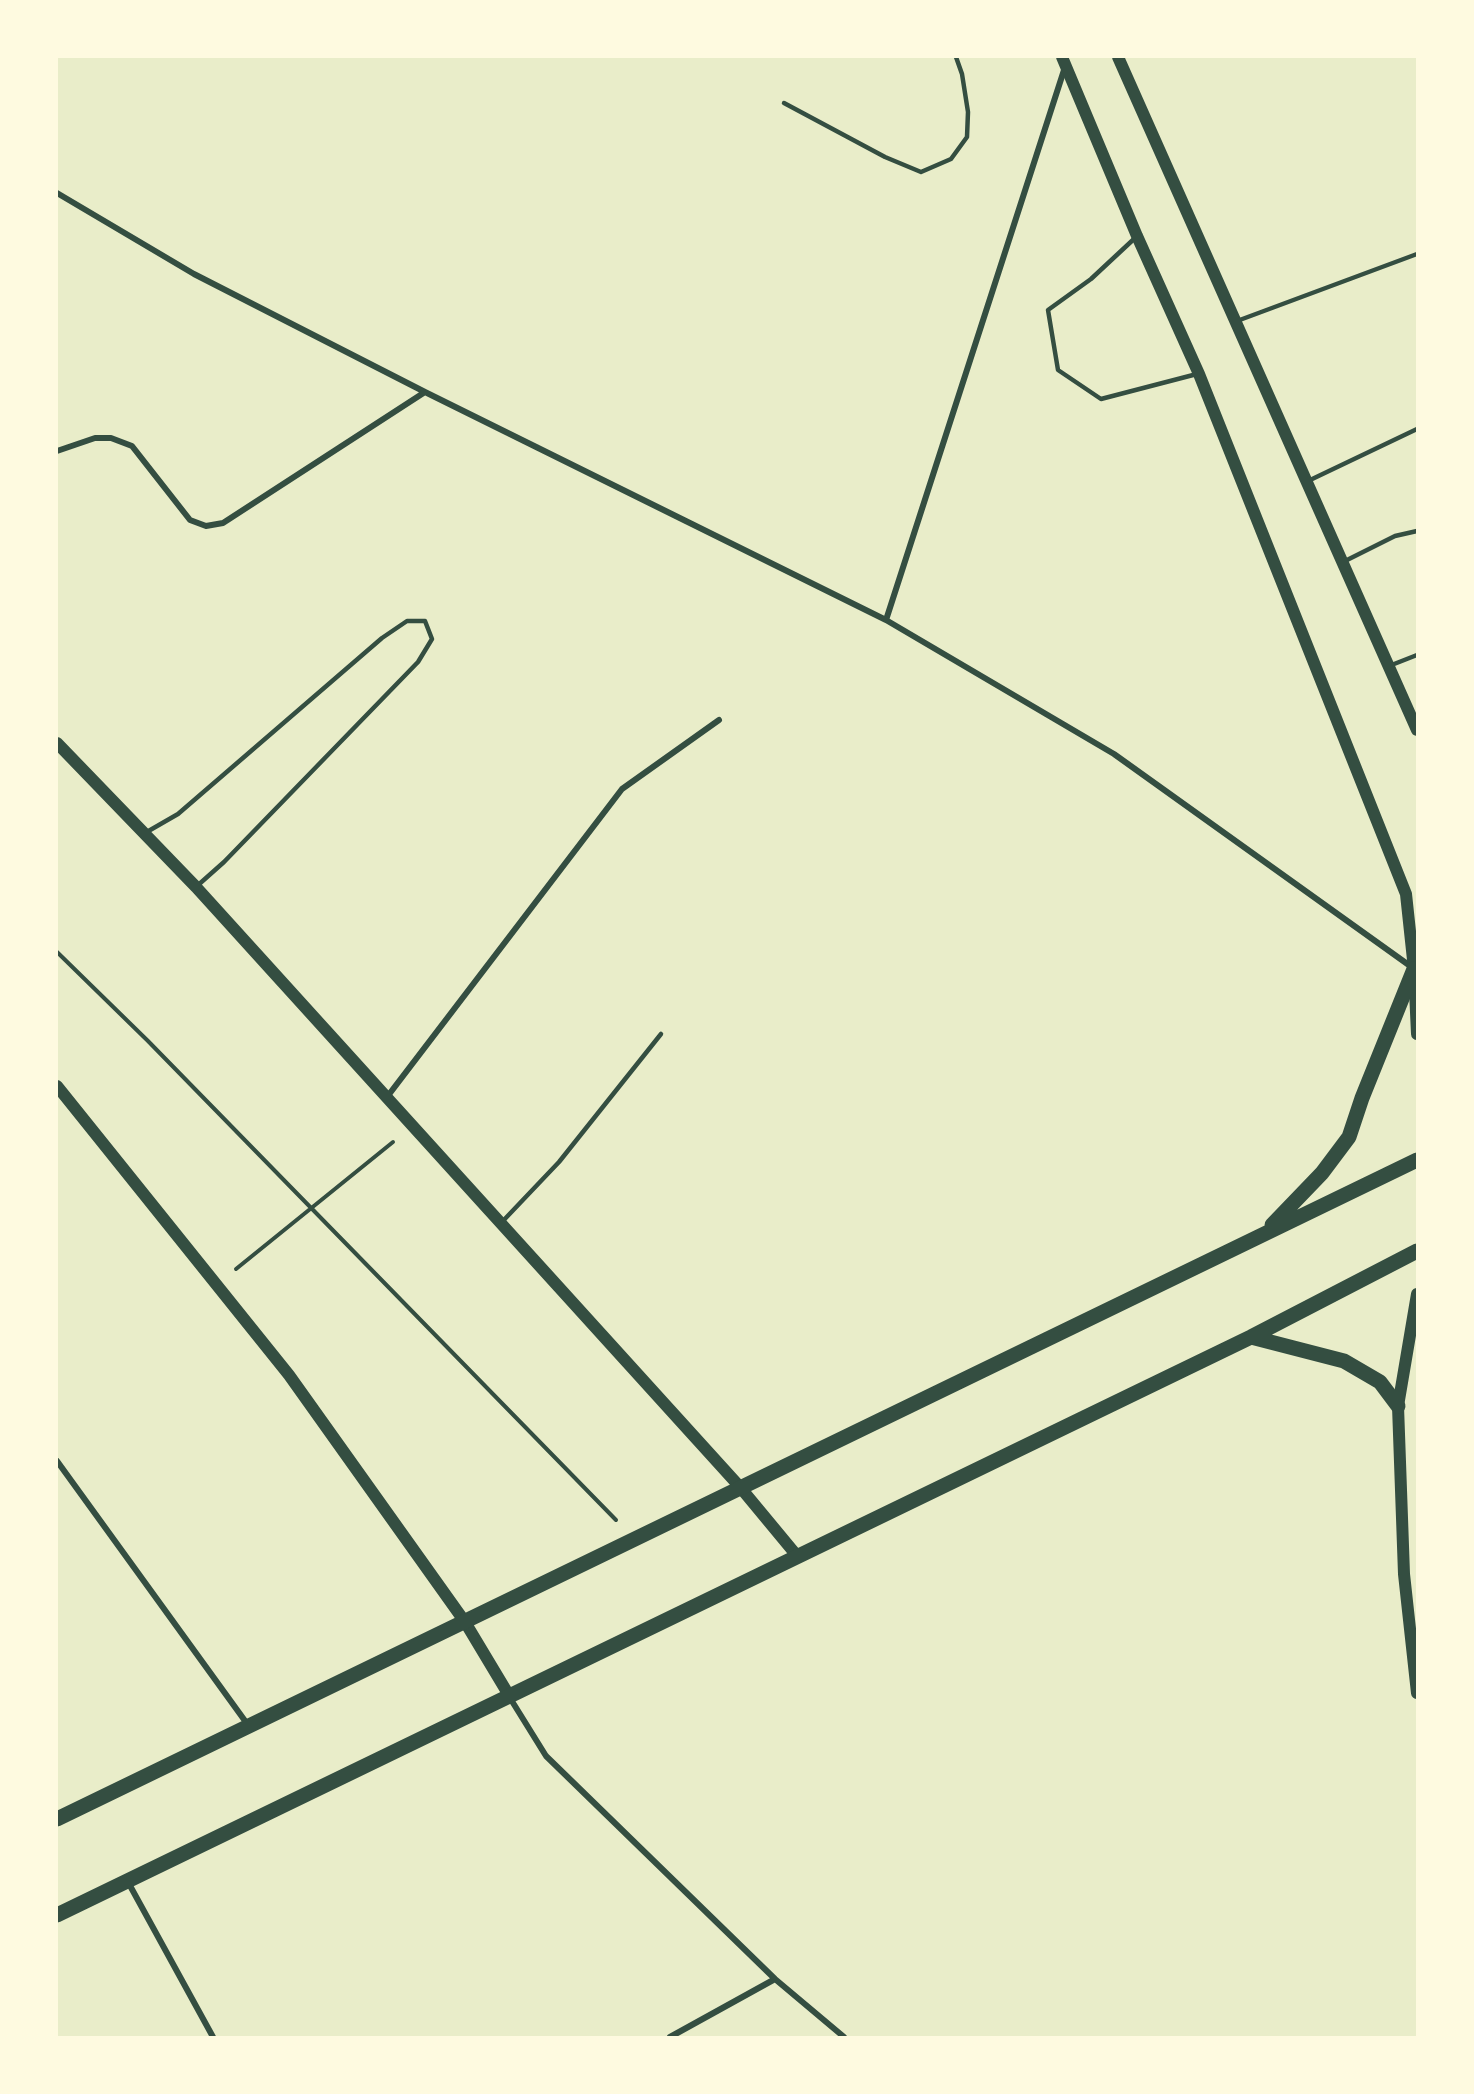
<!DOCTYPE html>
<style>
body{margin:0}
#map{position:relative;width:1474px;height:2094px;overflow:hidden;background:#e9edc9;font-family:"DM Sans",sans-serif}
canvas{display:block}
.frame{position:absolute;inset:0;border:58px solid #fefae0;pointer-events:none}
</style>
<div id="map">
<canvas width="1474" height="2094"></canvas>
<div class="frame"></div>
</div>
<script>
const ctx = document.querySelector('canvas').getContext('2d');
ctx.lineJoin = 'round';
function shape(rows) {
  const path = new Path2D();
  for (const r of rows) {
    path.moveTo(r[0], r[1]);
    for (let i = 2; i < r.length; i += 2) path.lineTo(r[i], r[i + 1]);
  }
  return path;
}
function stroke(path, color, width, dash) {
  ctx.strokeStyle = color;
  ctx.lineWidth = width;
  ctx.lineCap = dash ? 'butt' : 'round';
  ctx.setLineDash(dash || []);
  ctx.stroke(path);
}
const path = shape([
 [57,952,148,1041,616,1520],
 [236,1269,393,1142]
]);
const service = shape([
 [784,103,885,157,921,172,951,159,967,137,968,112,962,74,956,57],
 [1135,238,1091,279,1048,310,1058,370,1101,399,1197,374],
 [1237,321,1417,254],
 [1308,481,1417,429],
 [1343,562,1395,536,1417,531],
 [1389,666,1417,655],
 [145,833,178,814,382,638,407,621,425,621,432,639,418,662,224,862,197,886],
 [501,1223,559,1162,661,1034]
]);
const minor = shape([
 [57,193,194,274,425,392,886,620,1114,754,1413,968],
 [57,451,95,438,111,438,132,446,190,520,206,526,223,523,425,392],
 [886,620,1065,67],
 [387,1097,622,789,719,720],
 [57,1461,248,1725],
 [510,1698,546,1756,775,1979,844,2037],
 [128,1882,213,2037],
 [670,2037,775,1979]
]);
const secondary = shape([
 [1062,57,1137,236,1199,374,1406,894,1414,969,1417,1034],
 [1118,57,1417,730],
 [57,743,196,887,740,1487,798,1557],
 [57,1086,289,1375,465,1622,510,1697],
 [1417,1294,1398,1406,1404,1574,1417,1693]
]);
const primary = shape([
 [1272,1225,1322,1173,1349,1137,1362,1098,1414,969],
 [1251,1337,1344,1361,1380,1382,1398,1406],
 [57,1819,1417,1160],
 [57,1915,1251,1337,1417,1251]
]);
stroke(path, '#344e41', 4);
stroke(service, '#344e41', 4.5);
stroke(minor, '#344e41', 6);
stroke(secondary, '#344e41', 12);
stroke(primary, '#344e41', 15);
</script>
